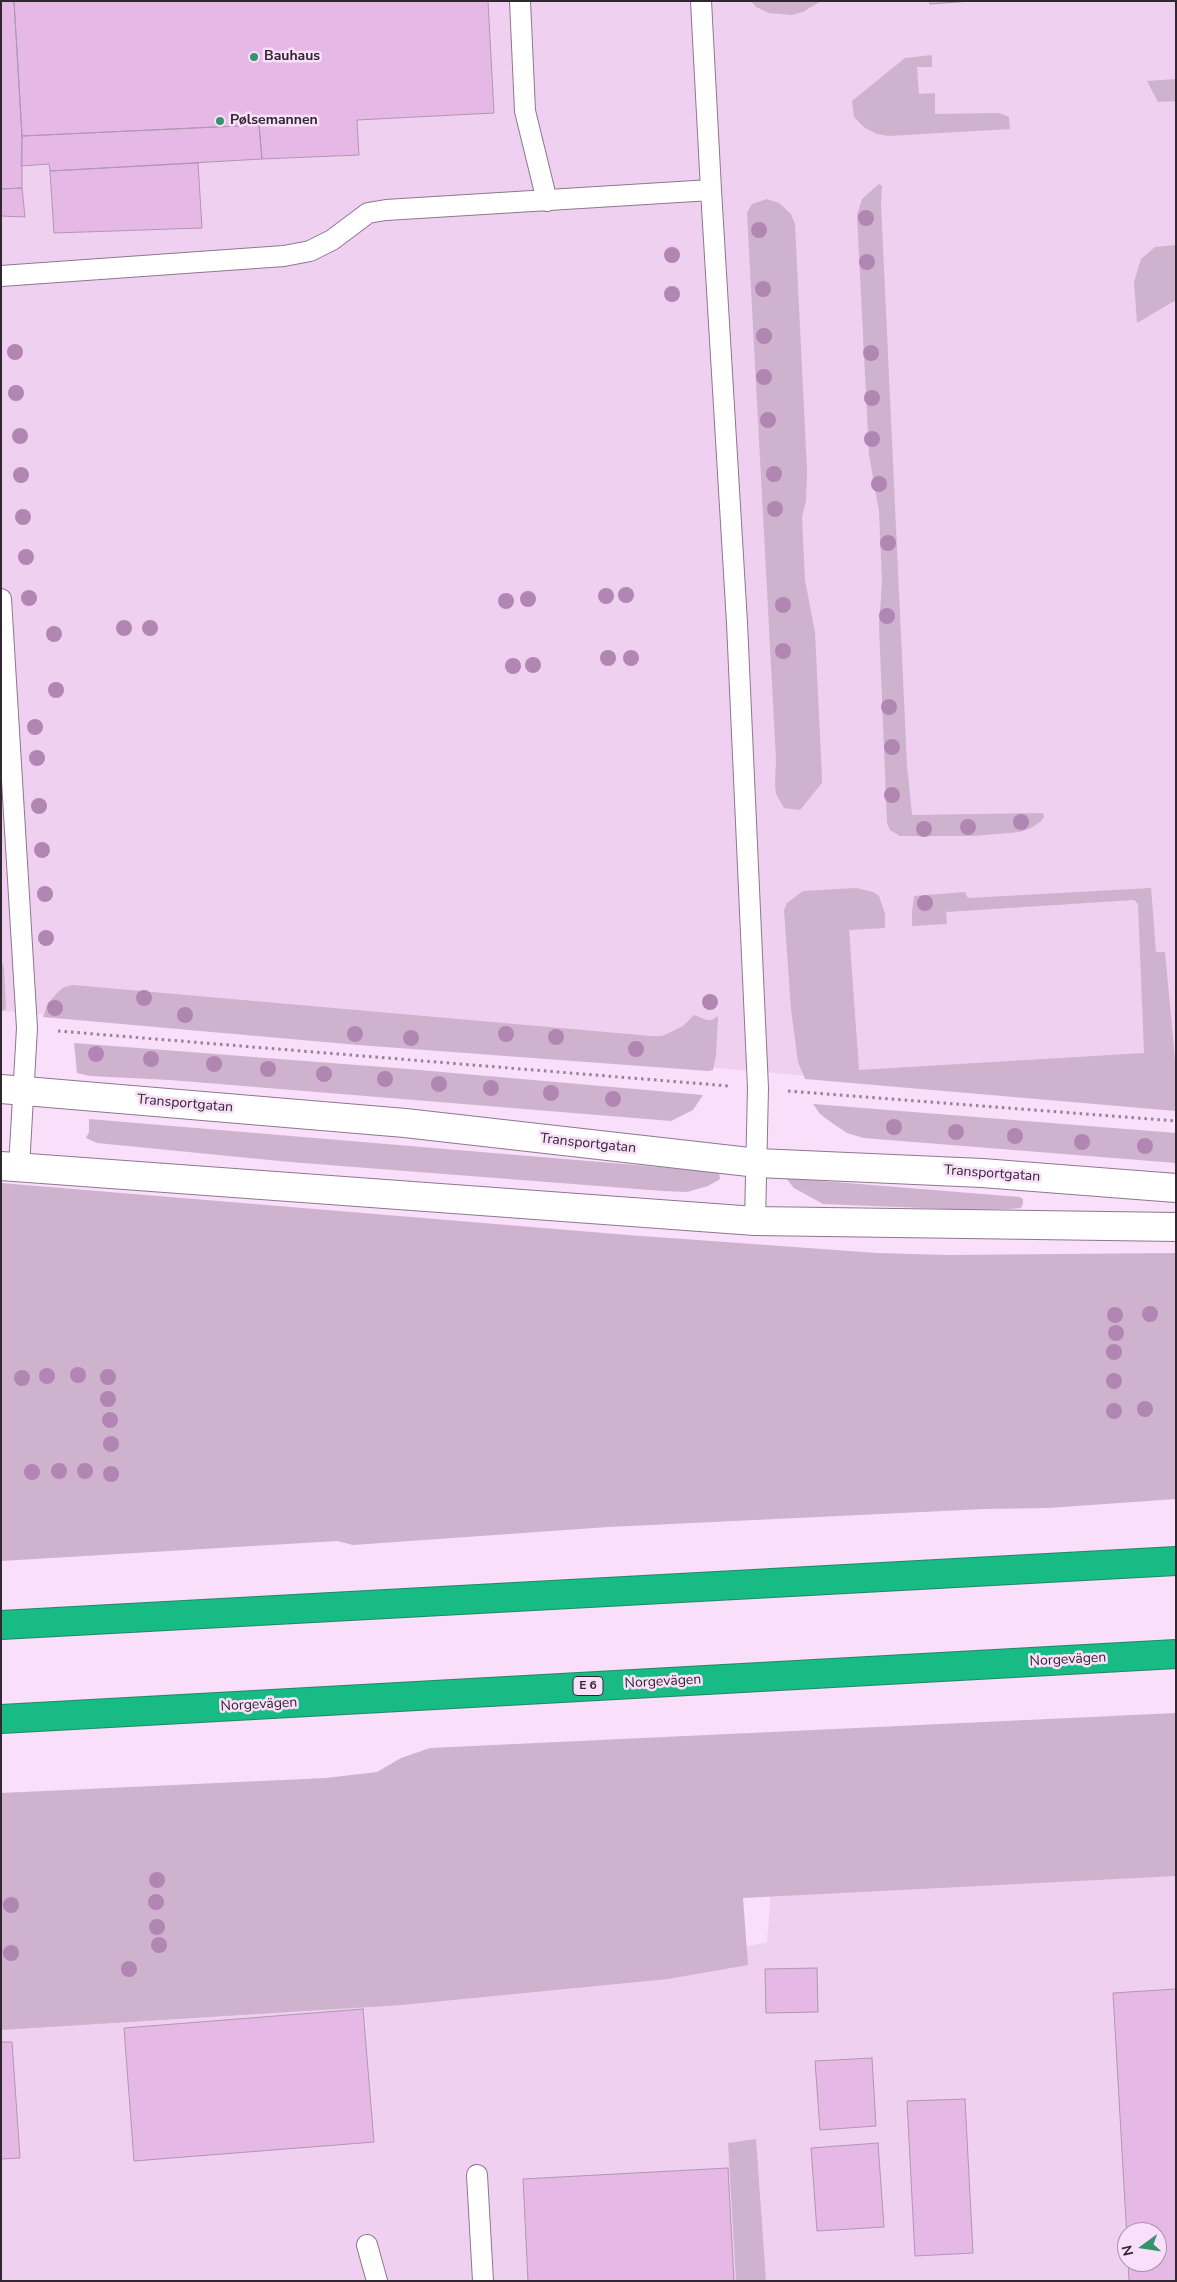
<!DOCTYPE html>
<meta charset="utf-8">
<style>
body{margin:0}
#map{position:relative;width:1177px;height:2282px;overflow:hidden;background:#f9dff9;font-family:"Nunito Sans",sans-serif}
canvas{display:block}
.frame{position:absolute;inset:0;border:2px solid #302730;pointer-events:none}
.north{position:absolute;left:1117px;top:2222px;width:50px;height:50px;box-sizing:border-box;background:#f9dff9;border:1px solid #a995a9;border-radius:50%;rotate:256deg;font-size:14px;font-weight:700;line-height:20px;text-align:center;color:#302730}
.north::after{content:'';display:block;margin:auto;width:18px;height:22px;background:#33946d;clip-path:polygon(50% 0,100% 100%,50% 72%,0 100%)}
</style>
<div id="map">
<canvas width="1177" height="2282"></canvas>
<div class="frame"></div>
<div class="north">N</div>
</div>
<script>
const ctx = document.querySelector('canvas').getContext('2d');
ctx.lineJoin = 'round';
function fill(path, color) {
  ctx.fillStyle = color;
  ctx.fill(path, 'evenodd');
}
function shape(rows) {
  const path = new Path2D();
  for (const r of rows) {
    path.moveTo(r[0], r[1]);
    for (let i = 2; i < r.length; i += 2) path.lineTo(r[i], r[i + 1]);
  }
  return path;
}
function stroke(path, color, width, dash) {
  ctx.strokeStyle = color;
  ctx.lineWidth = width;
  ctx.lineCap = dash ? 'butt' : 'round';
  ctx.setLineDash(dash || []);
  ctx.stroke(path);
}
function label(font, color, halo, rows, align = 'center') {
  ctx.font = font + ' "Nunito Sans",sans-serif';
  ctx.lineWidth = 5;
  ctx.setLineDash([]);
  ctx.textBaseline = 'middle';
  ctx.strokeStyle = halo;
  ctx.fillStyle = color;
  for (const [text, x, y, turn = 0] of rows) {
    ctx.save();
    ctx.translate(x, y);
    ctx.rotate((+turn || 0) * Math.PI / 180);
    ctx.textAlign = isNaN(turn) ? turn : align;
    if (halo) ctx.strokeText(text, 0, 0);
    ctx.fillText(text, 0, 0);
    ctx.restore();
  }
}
const built = shape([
 [1,1,1176,1,1176,1109,730,1069,1,1011],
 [1176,1862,1176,2281,1,2281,1,2010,647,1969,767,1942,772,1874],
 [1127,2232,1157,2232,1157,2262,1127,2262]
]);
const green = shape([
 [751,1,821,1,803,12,791,15,769,13,756,7],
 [932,55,932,67,917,67,919,94,935,93,935,114,999,113,1009,117,1010,129,888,136,877,134,865,128,854,117,852,101,905,58],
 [1176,79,1176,101,1158,102,1147,81],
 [879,184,882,186,881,204,907,765,912,815,1043,813,1044,817,1041,821,1033,827,1020,832,973,836,900,836,890,830,887,823,879,625,882,583,879,511,869,455,857,215,862,199],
 [767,199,779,203,791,214,795,224,807,471,806,501,802,517,805,580,815,632,822,778,822,783,800,810,784,808,776,794,775,784,776,760,747,213,752,204],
 [1176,245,1176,300,1137,323,1134,282,1141,259,1155,247],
 [856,888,873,892,879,896,885,914,885,928,849,930,859,1070,1144,1053,1138,904,1134,900,946,912,947,924,912,926,912,912,914,896,965,892,968,898,1151,888,1156,952,1165,952,1176,1070,1176,1111,805,1079,798,1062,791,1009,784,910,787,903,803,891],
 [1,964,3,964,4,969,6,1009,1,1012],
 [73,985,651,1036,662,1036,673,1031,683,1026,694,1015,707,1020,712,1020,718,1016,716,1055,713,1070,708,1071,358,1045,43,1017,48,1003,58,992,64,987],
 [74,1043,408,1069,703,1095,693,1110,671,1121,170,1080,90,1076,77,1073],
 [813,1104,1176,1133,1176,1163,864,1138,847,1133,832,1123,820,1114],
 [89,1119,719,1172,720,1179,708,1186,687,1192,663,1191,290,1162,97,1143,86,1138,89,1132],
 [786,1178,1019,1197,1023,1199,1023,1203,1021,1208,1009,1209,946,1209,823,1204,794,1188],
 [1,1183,628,1235,877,1253,947,1255,1176,1253,1176,1499,1048,1508,985,1509,608,1527,353,1545,337,1541,1,1561],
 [1176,1713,1176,1876,743,1898,748,1965,668,1979,402,2005,1,2030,1,1793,326,1778,377,1772,401,1758,430,1748],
 [756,2139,766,2281,736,2281,728,2143]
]);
const building = shape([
 [1,1,14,1,22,136,22,188,1,189,1,1],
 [14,1,488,1,494,113,357,120,359,155,262,159,259,125,22,136,14,1],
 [930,1,972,1,930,4,930,1],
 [259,125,262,159,50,171,49,164,21,166,22,136,259,125],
 [198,163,202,228,54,233,50,171,198,163],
 [22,188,25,217,1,216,1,189,22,188],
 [817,1968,818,2012,766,2013,765,1969,817,1968],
 [1176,1989,1176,2281,1129,2281,1128,2262,1157,2262,1157,2232,1127,2232,1127,2239,1113,1993,1176,1989],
 [363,2009,374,2142,134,2161,124,2028,363,2009],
 [1,2042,12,2042,20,2158,1,2159,1,2042],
 [872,2058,876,2126,820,2130,815,2061,872,2058],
 [965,2099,973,2253,915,2256,907,2101,965,2099],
 [878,2143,884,2227,817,2231,811,2148,878,2143],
 [728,2168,734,2281,528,2281,523,2179,728,2168]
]);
const path = shape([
 [58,1031,729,1086],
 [788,1091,1176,1121]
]);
const service = shape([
 [520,1,525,111,547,201],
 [701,1,711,190],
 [1,276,284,256,310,251,332,240,368,213,386,210,711,190,737,623,758,1088,755,1221],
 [1,599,27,1028,19,1167],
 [477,2175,483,2281],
 [367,2245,377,2281]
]);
const tertiary = shape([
 [1,1089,405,1123,758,1163,982,1173,1176,1188],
 [1,1166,755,1221,1176,1227]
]);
const motorway = shape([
 [1,1625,1176,1561],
 [1,1719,1176,1654]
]);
const trees = [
 [866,218],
 [759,230],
 [672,255],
 [867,262],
 [763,289],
 [672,294],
 [764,336],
 [15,352],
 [871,353],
 [764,377],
 [16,393],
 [872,398],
 [768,420],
 [20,436],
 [872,439],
 [774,474],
 [21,475],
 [879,484],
 [775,509],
 [23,517],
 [888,543],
 [26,557],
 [626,595],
 [606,596],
 [29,598],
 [528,599],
 [506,601],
 [783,605],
 [887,616],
 [124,628],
 [150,628],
 [54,634],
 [783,651],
 [608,658],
 [631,658],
 [533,665],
 [513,666],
 [56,690],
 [889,707],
 [35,727],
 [892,747],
 [37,758],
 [892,795],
 [39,806],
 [1021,822],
 [968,827],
 [924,829],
 [42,850],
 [45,894],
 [925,903],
 [46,938],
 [144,998],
 [710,1002],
 [55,1008],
 [185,1015],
 [355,1034],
 [506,1034],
 [556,1037],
 [411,1038],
 [636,1049],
 [96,1054],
 [151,1059],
 [214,1064],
 [268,1069],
 [324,1074],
 [385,1079],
 [439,1084],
 [491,1088],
 [551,1093],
 [613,1099],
 [894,1127],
 [956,1132],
 [1015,1136],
 [1082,1142],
 [1145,1146],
 [1150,1314],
 [1115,1315],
 [1116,1333],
 [1114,1352],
 [78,1375],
 [47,1376],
 [108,1377],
 [22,1378],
 [1114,1381],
 [108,1399],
 [1145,1409],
 [1114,1411],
 [110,1420],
 [111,1444],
 [59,1471],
 [85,1471],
 [32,1472],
 [111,1474],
 [157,1880],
 [156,1902],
 [11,1905],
 [157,1927],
 [159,1945],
 [11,1953],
 [129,1969]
];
const markers = [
 [254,57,5,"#33946d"],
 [220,121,5,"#33946d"]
];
const shields = [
 [588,1686,30]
];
const shieldNames = [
 ["E 6",588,1686]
];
const poiNames = [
 ["Bauhaus",264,57],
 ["Pølsemannen",230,121]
];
const streetNames = [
 ["Transportgatan",185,1104,5],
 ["Transportgatan",588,1144,6],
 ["Transportgatan",992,1174,4],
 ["Norgevägen",1068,1660,-3],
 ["Norgevägen",663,1682,-3],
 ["Norgevägen",259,1705,-3]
];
fill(built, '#f0d0f0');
fill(green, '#ceb2ce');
fill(building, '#e6b8e6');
stroke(building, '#b098b0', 1);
stroke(service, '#8e778e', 22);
stroke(tertiary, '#8e778e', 30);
stroke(motorway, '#218767', 30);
stroke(path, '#958495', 3, [2.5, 4]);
stroke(service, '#fff', 20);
stroke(tertiary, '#fff', 28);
stroke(motorway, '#19bb85', 28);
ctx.fillStyle = '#b186b2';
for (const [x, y] of trees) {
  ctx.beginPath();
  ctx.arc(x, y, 8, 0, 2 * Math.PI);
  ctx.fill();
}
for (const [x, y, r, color] of markers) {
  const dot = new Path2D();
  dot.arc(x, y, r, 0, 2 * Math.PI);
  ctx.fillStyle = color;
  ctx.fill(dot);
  stroke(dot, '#f9dff9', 2);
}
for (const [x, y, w] of shields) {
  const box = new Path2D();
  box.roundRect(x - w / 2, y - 9.5, w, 19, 4);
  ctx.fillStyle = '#f9dff9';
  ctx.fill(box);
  stroke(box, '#302730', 1);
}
label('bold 12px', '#302730', null, shieldNames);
label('bold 14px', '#302730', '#f9dff9', poiNames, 'left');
label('14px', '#302730', '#f9dff9', streetNames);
</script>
